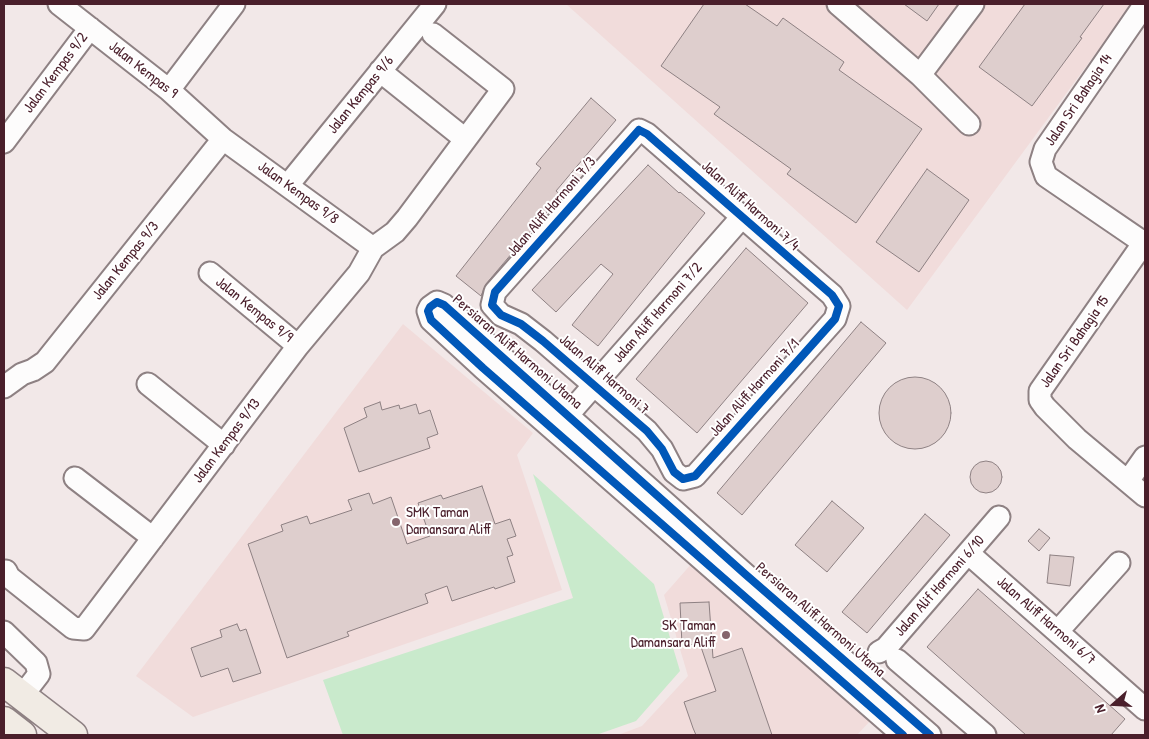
<!DOCTYPE html>
<style>
body{margin:0}
#map{position:relative;width:1149px;height:739px;overflow:hidden;background:#f2e8e8;font-family:"Patrick Hand",sans-serif}
canvas{display:block}
.frame{position:absolute;inset:0;border:5px solid #4a1f2b;pointer-events:none}
.north{position:absolute;left:1089px;top:679px;width:50px;height:50px;-webkit-text-stroke:4px #fff;paint-order:stroke;rotate:251deg;font-size:14px;font-weight:700;line-height:20px;text-align:center;color:#4a1f2b}
.north::after{content:'';display:block;margin:auto;width:18px;height:22px;background:#4a1f2b;clip-path:polygon(50% 0,100% 100%,50% 72%,0 100%)}
</style>
<div id="map">
<canvas width="1149" height="739"></canvas>
<div class="frame"></div>
<div class="north">N</div>
</div>
<script>
const ctx = document.querySelector('canvas').getContext('2d');
ctx.lineJoin = 'round';
function fill(path, color) {
  ctx.fillStyle = color;
  ctx.fill(path, 'evenodd');
}
function shape(rows) {
  const path = new Path2D();
  for (const r of rows) {
    if (r.length === 3) {
      path.moveTo(r[0] + r[2], r[1]);
      path.arc(r[0], r[1], r[2], 0, 2 * Math.PI);
      continue;
    }
    path.moveTo(r[0], r[1]);
    for (let i = 2; i < r.length; i += 2) path.lineTo(r[i], r[i + 1]);
  }
  return path;
}
function stroke(path, color, width, dash) {
  ctx.strokeStyle = color;
  ctx.lineWidth = width;
  ctx.lineCap = dash ? 'butt' : 'round';
  ctx.setLineDash(dash || []);
  ctx.stroke(path);
}
function label(font, color, halo, rows, align = 'center') {
  ctx.font = font + ' "Patrick Hand",sans-serif';
  ctx.lineWidth = 4;
  ctx.setLineDash([]);
  ctx.textBaseline = 'middle';
  ctx.strokeStyle = halo;
  ctx.fillStyle = color;
  for (const [text, x, y, turn = 0] of rows) {
    ctx.save();
    ctx.translate(x, y);
    ctx.rotate((+turn || 0) * Math.PI / 180);
    ctx.textAlign = isNaN(turn) ? turn : align;
    if (halo) ctx.strokeText(text, 0, 0);
    ctx.fillText(text, 0, 0);
    ctx.restore();
  }
}
const built = shape([
 [566,4,1132,4,907,310],
 [403,324,533,433,517,455,562,590,193,717,136,676],
 [693,562,871,720,857,735,618,735,642,726,688,676,664,595]
]);
const green = shape([
 [533,474,654,584,680,671,636,721,596,735,343,735,323,680,573,598]
]);
const building = shape([
 [704,4,745,4,777,26,783,18,844,62,839,70,922,129,856,223,787,174,791,169,714,114,720,107,661,66,704,4],
 [904,4,939,4,927,21,904,4],
 [1025,4,1104,4,1080,37,1082,38,1032,106,979,67,1025,4],
 [591,98,616,120,556,191,561,195,486,284,481,296,456,276,541,168,536,164,591,98],
 [648,165,679,193,680,192,705,213,598,346,572,325,613,274,601,264,556,312,532,290,648,165],
 [927,169,969,200,919,272,876,242,927,169],
 [746,248,808,303,697,433,636,379,746,248],
 [861,322,886,343,742,515,717,493,861,322],
 [915,413,36],
 [380,402,382,410,399,405,400,409,416,404,419,414,430,410,438,434,427,438,430,448,359,472,344,428,367,417,364,408,380,402],
 [986,477,16],
 [482,486,495,524,510,519,516,536,507,539,513,555,507,557,515,582,495,589,494,587,452,601,447,586,425,594,428,603,347,632,349,636,287,658,248,544,283,531,281,525,307,516,310,524,352,510,348,500,369,493,373,504,391,497,407,544,430,536,418,503,441,495,443,499,482,486],
 [832,501,864,528,827,572,795,545,832,501],
 [925,514,950,535,867,633,842,612,925,514],
 [1039,529,1050,538,1039,551,1028,541,1039,529],
 [1050,555,1074,557,1070,586,1047,583,1050,555],
 [978,589,1125,719,1111,735,1026,735,927,647,978,589],
 [709,602,713,658,742,648,772,735,696,735,693,728,684,702,716,691,700,644,682,645,680,603,709,602],
 [237,624,240,631,246,629,261,673,233,682,228,668,201,677,191,648,222,637,220,630,237,624]
]);
const minor = shape([
 [59,4,169,90,223,139,373,248],
 [838,4,920,75,969,124],
 [380,71,465,139],
 [920,75,973,4],
 [169,90,234,4],
 [639,130,647,134,832,295,839,306,835,319,695,476,683,479,674,472,662,449,647,431,543,341,521,324,501,315,492,305,495,292,639,130],
 [4,142,90,28],
 [288,185,435,4],
 [1145,241,1040,391,1040,400,1045,407,1077,439,1145,496],
 [1144,243,1046,176,1041,162,1045,149,1145,4],
 [210,273,298,346],
 [148,384,224,445],
 [4,387,22,374,33,370,45,362,223,139],
 [558,426,741,218],
 [75,478,153,538],
 [1128,481,1145,457],
 [968,553,1145,709],
 [6,571,9,577,73,628,84,629,298,346,359,273,373,248,395,232,407,218,503,89,433,34],
 [1058,631,1119,563],
 [4,632,36,663,39,674,22,696],
 [879,652,886,648,999,517],
 [897,660,985,735],
 [903,735,483,368,431,320,428,311,430,307,437,302,444,305,745,574,930,735]
]);
const highway = shape([
 [4,682,73,735],
 [4,721,22,735]
]);
const cycleway = shape([
 [639,130,647,134,832,295,839,306,835,319,695,476,683,479,674,472,662,449,647,431,543,341,521,324,501,315,492,305,495,292,639,130],
 [903,735,483,368,431,320,428,311,430,307,437,302,444,305,745,574,930,735]
]);
const markers = [
 [396,522,5,"#85656d"],
 [726,635,5,"#85656d"]
];
const streetNames = [
 ["Jalan Kempas 9",143,70,38],
 ["Jalan Kempas 9/2",56,73,-53],
 ["Jalan Kempas 9/6",361,95,-51],
 ["Jalan Sri Bahagia 14",1079,100,-56],
 ["Jalan Kempas 9/8",298,193,36],
 ["Jalan Aliff Harmoni 7/4",750,206,42],
 ["Jalan Aliff Harmoni 7/3",552,207,-49],
 ["Jalan Kempas 9/3",126,261,-51],
 ["Jalan Kempas 9/9",254,310,39],
 ["Jalan Aliff Harmoni 7/2",658,313,-49],
 ["Jalan Sri Bahagia 15",1075,342,-55],
 ["Persiaran Aliff Harmoni Utama",517,352,41],
 ["Jalan Aliff Harmoni 7",604,375,41],
 ["Jalan Aliff Harmoni 7/1",755,388,-48],
 ["Jalan Kempas 9/13",227,441,-53],
 ["Jalan Alif Harmoni 6/10",940,586,-49],
 ["Persiaran Aliff Harmoni Utama",820,620,41],
 ["Jalan Aliff Harmoni 6/7",1046,621,41]
];
const poiNames = [
 ["SMK Taman",406,513],
 ["Damansara Aliff",406,530],
 ["SK Taman",716,626,"right"],
 ["Damansara Aliff",716,643,"right"]
];
fill(built, '#f1dcdb');
fill(green, '#c9eacc');
fill(building, '#dececd');
stroke(building, '#8e8183', 1);
stroke(minor, '#8e8183', 25);
stroke(highway, '#8e8183', 31);
stroke(minor, '#fdfcfc', 21);
stroke(highway, '#f1ebe4', 28);
stroke(cycleway, '#0057b8', 8);
for (const [x, y, r, color] of markers) {
  const dot = new Path2D();
  dot.arc(x, y, r, 0, 2 * Math.PI);
  ctx.fillStyle = color;
  ctx.fill(dot);
  stroke(dot, '#fff', 2);
}
label('15px', '#4a1f2b', '#fff', streetNames);
label('15px', '#4a1f2b', '#fff', poiNames, 'left');
</script>
